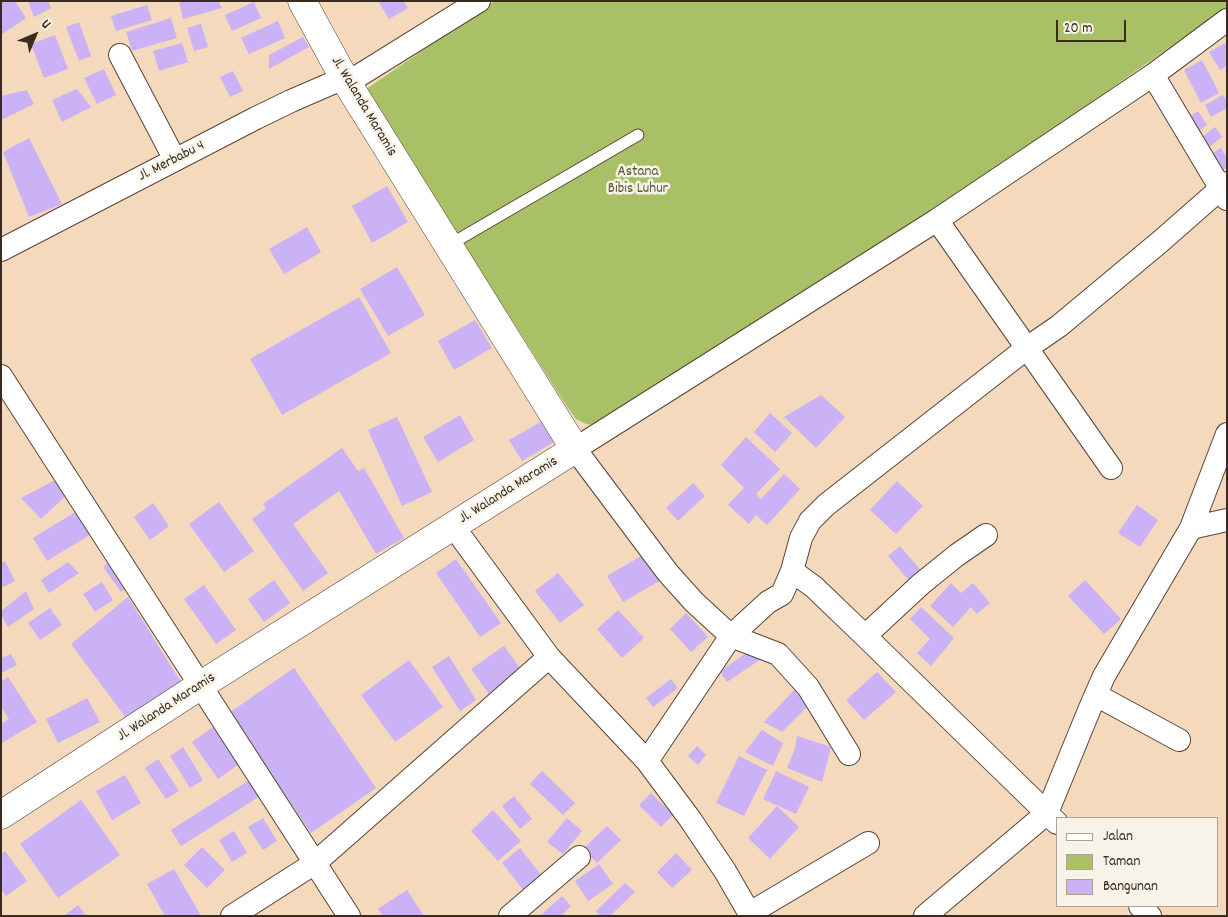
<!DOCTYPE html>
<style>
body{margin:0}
#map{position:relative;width:1228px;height:917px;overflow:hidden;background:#f4d9bc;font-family:Dekko,sans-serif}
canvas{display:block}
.frame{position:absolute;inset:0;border:2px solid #3b2a1e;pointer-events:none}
.legend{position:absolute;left:1056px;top:817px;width:162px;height:90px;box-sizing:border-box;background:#f7f3e8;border:1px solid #aca397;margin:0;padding:6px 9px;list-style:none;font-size:15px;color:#3b2a1e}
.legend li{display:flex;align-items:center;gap:10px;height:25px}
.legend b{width:25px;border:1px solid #aca397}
.north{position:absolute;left:10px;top:10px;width:50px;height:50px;-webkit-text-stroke:4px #f7f3e8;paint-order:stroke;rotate:45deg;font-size:14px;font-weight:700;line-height:20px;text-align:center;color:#3b2a1e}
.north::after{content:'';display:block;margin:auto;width:18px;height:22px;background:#3b2a1e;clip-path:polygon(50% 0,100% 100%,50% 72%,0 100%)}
.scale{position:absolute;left:1056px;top:20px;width:70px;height:22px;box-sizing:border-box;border:2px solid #3b2a1e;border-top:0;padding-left:6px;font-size:15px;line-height:18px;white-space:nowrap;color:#3b2a1e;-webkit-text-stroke:4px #f7f3e8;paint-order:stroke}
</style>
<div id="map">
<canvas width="1228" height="917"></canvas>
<div class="frame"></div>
<ul class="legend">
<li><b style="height:6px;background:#fff"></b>Jalan</li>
<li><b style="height:14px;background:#a9c166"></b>Taman</li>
<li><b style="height:14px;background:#cbb1f5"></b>Bangunan</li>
</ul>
<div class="north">U</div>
<div class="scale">20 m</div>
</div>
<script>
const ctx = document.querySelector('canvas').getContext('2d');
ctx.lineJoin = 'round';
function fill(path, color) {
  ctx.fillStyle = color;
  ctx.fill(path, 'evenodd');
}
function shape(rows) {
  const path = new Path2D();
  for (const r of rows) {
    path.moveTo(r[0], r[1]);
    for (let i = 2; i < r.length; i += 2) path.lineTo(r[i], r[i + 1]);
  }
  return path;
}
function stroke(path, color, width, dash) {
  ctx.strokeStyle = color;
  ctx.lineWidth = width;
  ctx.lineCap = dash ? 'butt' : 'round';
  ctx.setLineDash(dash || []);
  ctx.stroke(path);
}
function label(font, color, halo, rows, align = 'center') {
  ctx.font = font + ' Dekko,sans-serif';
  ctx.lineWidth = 5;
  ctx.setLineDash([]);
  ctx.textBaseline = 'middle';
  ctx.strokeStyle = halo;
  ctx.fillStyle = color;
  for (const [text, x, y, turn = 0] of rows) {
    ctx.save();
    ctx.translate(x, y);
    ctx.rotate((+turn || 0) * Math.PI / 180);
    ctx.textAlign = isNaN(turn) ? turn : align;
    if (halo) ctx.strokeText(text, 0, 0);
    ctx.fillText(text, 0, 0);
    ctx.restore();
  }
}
const green = shape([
 [495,1,1227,1,1227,7,1066,120,927,215,595,425,586,424,576,419,568,408,365,90]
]);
const building = shape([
 [1,1,15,1,26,18,1,35],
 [28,1,48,1,51,8,34,17],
 [179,1,218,1,222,8,183,19],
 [378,1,403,1,408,8,389,19],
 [254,2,261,18,232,31,225,15],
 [147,5,152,20,116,31,111,16],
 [171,18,177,38,132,51,126,32],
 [278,21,285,38,249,54,241,38],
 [79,22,91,56,79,61,66,27],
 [201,24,208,47,194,51,187,28],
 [55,35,68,69,44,78,31,44],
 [303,37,309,47,269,69,269,55],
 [182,43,188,62,159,71,153,51],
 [1225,43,1227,46,1227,66,1220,70,1209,52],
 [1202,60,1219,93,1201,103,1184,70],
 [104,69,116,95,97,104,84,78],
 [233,71,243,91,230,97,220,77],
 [77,89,91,107,62,122,52,100],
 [27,90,34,104,1,120,1,96],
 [1223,95,1227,101,1227,108,1211,117,1205,105],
 [1198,111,1207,125,1194,134,1185,120],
 [1215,127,1222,137,1204,151,1197,141],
 [29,138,62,204,29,217,3,152],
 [1221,148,1227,158,1227,167,1221,171,1211,154],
 [387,186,408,222,372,243,352,206],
 [307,227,321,252,284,274,269,249],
 [397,267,425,315,388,336,360,289],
 [359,297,391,353,282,415,250,359],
 [475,320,492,348,454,370,438,341],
 [821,395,845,417,816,448,784,417],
 [770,413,792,433,775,452,754,432],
 [460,415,474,440,438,462,423,437],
 [397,417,432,492,402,506,368,430],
 [544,420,556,441,522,461,509,440],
 [746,437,780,469,756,494,761,499,784,474,800,489,767,525,756,515,749,524,728,505,744,488,721,465],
 [342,448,358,471,364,468,404,538,376,554,339,491,293,524,328,573,303,591,252,519,266,509,263,504],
 [63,476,72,490,41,519,21,498],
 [897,481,923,506,896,534,870,510],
 [693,483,705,496,678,521,666,508],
 [219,502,254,551,224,572,189,524],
 [153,503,169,526,150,540,134,517],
 [1137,505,1158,520,1140,547,1118,533],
 [82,508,96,531,47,561,33,538],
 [900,546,926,576,914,586,888,556],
 [648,552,663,579,623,602,607,576],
 [117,557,134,583,121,592,103,567],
 [456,559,501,623,480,637,436,573],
 [5,561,15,581,1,588,1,563],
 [68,562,79,573,49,593,41,580],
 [558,573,584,605,560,623,535,591],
 [274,580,290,603,264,622,248,599],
 [1085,580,1121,619,1104,634,1068,596],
 [102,582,113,600,95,612,83,594],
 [951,583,961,593,973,583,990,603,977,614,971,607,953,627,930,606],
 [204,585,236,630,216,644,184,599],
 [26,591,34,609,8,627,1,615,1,611],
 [128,597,184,687,129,722,71,644],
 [921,607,954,638,931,666,917,653,930,639,910,619],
 [50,608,62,625,40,640,28,623],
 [618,610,644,638,622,658,597,629],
 [686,613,708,637,691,652,670,629],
 [504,646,522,671,489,694,471,669],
 [754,648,761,659,727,682,720,671],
 [11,654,17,665,1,673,1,658],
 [449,656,476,700,460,711,432,667],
 [409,660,443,707,395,742,361,695],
 [294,668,376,788,311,833,229,713],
 [877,672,896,692,864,720,846,700],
 [8,677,37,722,2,743,1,724,9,719,1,707,1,682],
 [671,679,678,688,653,707,646,698],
 [797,687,812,702,782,732,764,722],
 [87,698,100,722,58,743,46,719],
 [213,727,239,764,218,779,192,742],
 [762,730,783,743,773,766,745,752],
 [797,736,831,747,822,782,787,768,795,748],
 [697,746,706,755,698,765,688,756],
 [183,747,203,780,190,788,170,756],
 [739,756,767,770,744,816,716,803],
 [158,759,179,791,166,799,145,768],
 [542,771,575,803,563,815,530,784],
 [776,771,809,787,796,814,763,799],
 [125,775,141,803,112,820,96,791],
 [254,777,265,793,181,846,171,830],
 [651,793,673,815,661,827,639,805],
 [514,796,532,819,520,829,502,806],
 [81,800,120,855,58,898,20,844],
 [777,806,799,827,770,859,748,838],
 [493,810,521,841,498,861,471,831],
 [263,818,277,841,263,850,248,827],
 [567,818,582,831,563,854,547,842],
 [607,826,621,840,597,863,583,849],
 [234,831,247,853,232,862,219,840],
 [202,847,225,870,207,888,184,865],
 [520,848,546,881,528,896,502,863],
 [5,851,27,881,6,896,1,889,1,854],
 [676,853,692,870,672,888,657,872],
 [599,864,613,884,588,901,575,881],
 [174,869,201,916,165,916,147,884],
 [625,883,635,892,610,916,600,916,596,911],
 [407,890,424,916,383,916,378,909],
 [562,896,571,906,561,916,540,916],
 [78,905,86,916,64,916]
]);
const lane = shape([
 [449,245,638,135]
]);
const street = shape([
 [120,55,175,160],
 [1153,75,1227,199],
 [347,83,479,1],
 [937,220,1111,468],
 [1,250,256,118,291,101,344,78],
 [1,376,349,916],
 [453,526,549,657,647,761,690,819,725,871,751,916],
 [1191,528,1227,520],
 [792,571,801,538,810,521,826,505,1027,348,1059,326,1161,241,1227,183],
 [865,636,921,584,957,555,986,535],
 [1096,695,1179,740],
 [647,761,731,636,778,654,808,687,849,754],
 [1057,823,865,636,814,587,792,571,782,594,768,602,731,636,694,602,668,573,575,449,937,220,1153,75,1227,20],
 [1140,906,1150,916],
 [750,913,868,843],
 [232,916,315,863,549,657],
 [510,916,579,857],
 [925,916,1047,813,1090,708,1104,676,1191,528,1227,434]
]);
const secondary = shape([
 [1,815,201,685,575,449,344,78,302,1]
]);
const streetNames = [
 ["Jl. Walanda Maramis",363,107,59],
 ["Jl. Merbabu 4",172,162,-27],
 ["Jl. Walanda Maramis",509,491,-32],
 ["Jl. Walanda Maramis",167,708,-33]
];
const parkNames = [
 ["Astana",638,173],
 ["Bibis Luhur",638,190]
];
fill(green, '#a9c166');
fill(building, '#cbb1f5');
stroke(lane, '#574436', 13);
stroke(street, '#574436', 24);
stroke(secondary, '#574436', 29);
stroke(lane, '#fff', 11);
stroke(street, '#fff', 22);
stroke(secondary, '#fff', 28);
label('15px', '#3b2a1e', '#f7f3e8', streetNames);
label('15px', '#5c5734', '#f7f3e8', parkNames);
</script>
